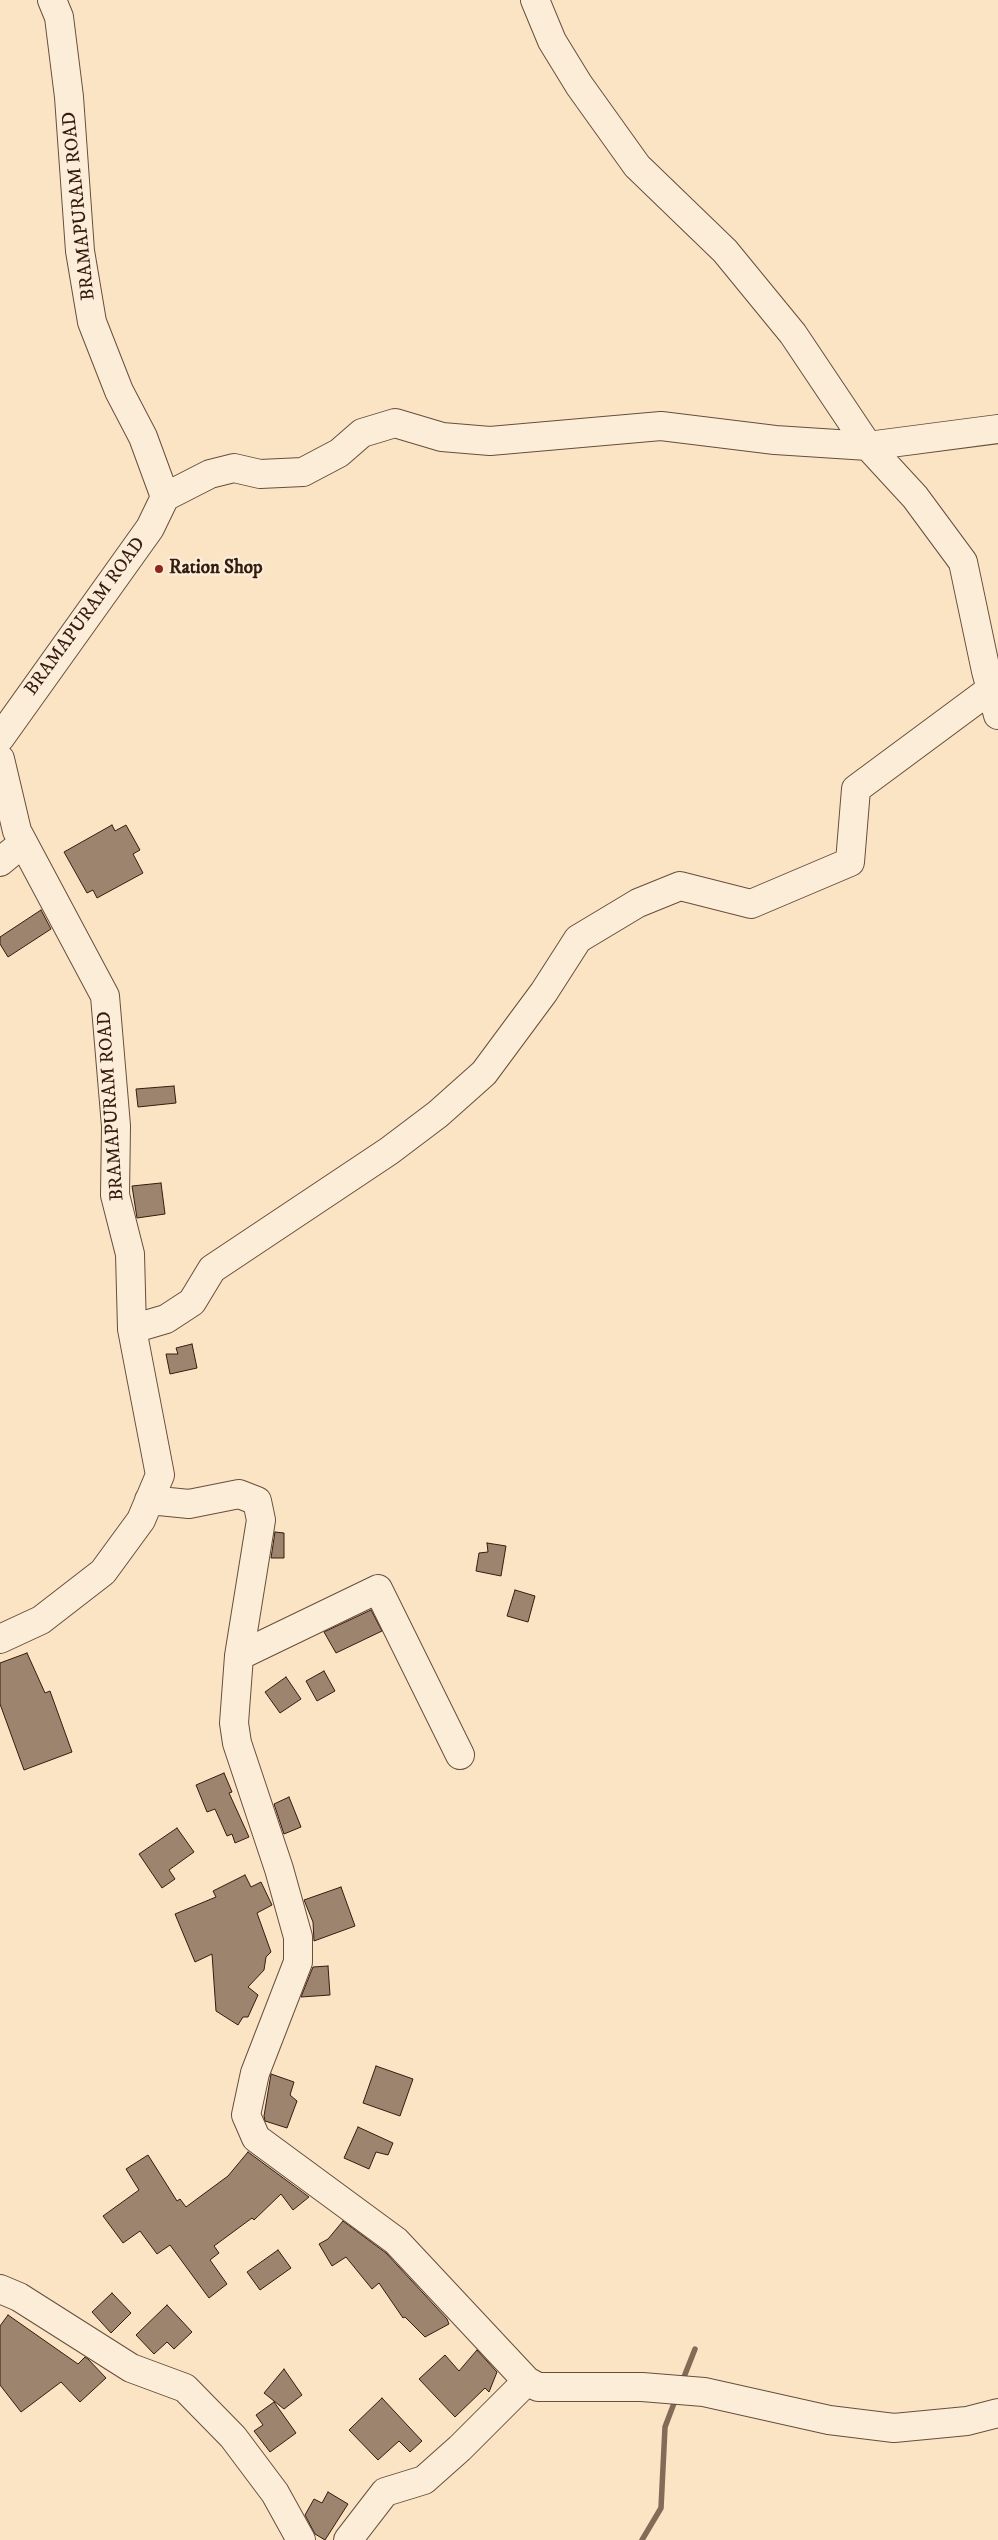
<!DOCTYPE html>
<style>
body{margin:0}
canvas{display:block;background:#fae4c4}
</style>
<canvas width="998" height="2540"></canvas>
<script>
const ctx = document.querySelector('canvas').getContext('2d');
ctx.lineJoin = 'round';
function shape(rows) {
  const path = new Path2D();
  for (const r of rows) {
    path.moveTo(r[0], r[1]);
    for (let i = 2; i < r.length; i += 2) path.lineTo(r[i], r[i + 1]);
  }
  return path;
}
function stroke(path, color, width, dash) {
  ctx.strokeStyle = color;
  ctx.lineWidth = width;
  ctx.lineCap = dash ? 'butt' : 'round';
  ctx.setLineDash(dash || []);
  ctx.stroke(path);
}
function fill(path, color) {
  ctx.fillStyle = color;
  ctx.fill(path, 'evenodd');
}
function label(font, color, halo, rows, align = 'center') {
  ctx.font = font + ' "IM FELL DW Pica",serif';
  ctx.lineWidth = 4.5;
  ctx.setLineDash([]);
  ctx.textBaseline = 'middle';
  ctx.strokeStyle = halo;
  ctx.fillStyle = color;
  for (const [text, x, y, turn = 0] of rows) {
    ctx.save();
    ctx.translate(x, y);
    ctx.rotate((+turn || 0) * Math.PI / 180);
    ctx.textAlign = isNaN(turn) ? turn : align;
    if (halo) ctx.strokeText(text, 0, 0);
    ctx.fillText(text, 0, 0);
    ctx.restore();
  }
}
const stream = shape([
 [682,2382,695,2349],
 [642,2540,661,2508,665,2427,676,2398]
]);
const building = shape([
 [112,825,115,831,126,825,140,850,133,854,143,873,97,898,93,890,87,893,64,852,112,825],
 [41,910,51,929,8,957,0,944,0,937,41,910],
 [174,1086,176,1103,138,1107,136,1089,174,1086],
 [161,1183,165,1214,137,1218,132,1186,161,1183],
 [192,1344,197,1368,170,1374,166,1354,178,1354,176,1348,192,1344],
 [275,1532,284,1533,284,1558,271,1558,275,1532],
 [487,1543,506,1546,501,1576,476,1571,479,1553,488,1552,487,1543],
 [515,1590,535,1596,528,1622,507,1616,515,1590],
 [371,1610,382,1631,336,1653,324,1632,371,1610],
 [27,1653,45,1693,50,1691,72,1752,24,1770,0,1704,0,1663,27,1653],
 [324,1671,335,1691,317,1701,306,1681,324,1671],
 [286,1677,301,1699,280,1713,265,1692,286,1677],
 [224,1773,232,1792,229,1793,249,1837,235,1843,232,1834,227,1836,215,1809,207,1812,196,1785,224,1773],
 [289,1797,301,1827,284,1834,274,1804,289,1797],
 [177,1828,194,1852,169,1870,175,1879,162,1888,139,1854,177,1828],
 [245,1875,251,1887,261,1882,272,1905,257,1913,271,1952,266,1957,264,1970,248,1987,258,1995,248,2017,243,2017,238,2025,216,2011,212,1954,195,1962,175,1914,216,1897,213,1891,245,1875],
 [341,1887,355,1926,314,1941,313,1922,304,1900,341,1887],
 [328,1966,330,1995,301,1997,313,1967,328,1966],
 [376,2066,413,2079,400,2116,363,2103,376,2066],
 [271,2074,294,2082,290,2095,297,2101,287,2128,265,2121,264,2116,271,2074],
 [358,2127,393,2143,388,2155,376,2152,369,2169,344,2158,358,2127],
 [248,2152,309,2197,293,2210,281,2194,254,2220,252,2218,214,2246,219,2253,210,2260,227,2284,209,2298,170,2245,157,2254,140,2231,123,2243,103,2216,139,2190,126,2169,148,2155,177,2201,180,2199,186,2207,228,2176,248,2152],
 [343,2221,386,2253,447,2319,449,2324,425,2337,405,2317,403,2318,379,2283,372,2289,346,2257,332,2266,319,2244,328,2239,343,2221],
 [278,2250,291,2268,260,2290,247,2272,278,2250],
 [112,2293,131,2313,111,2333,92,2312,112,2293],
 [167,2305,192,2332,174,2349,167,2342,154,2354,136,2335,167,2305],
 [8,2315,78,2364,85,2357,88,2359,106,2378,80,2402,61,2382,21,2412,0,2385,0,2326,8,2315],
 [477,2350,497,2372,489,2392,485,2388,455,2417,419,2379,445,2355,459,2371,477,2350],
 [284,2369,302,2395,284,2409,264,2393,284,2369],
 [382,2398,422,2441,410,2452,399,2441,378,2460,349,2430,382,2398],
 [274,2402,296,2433,270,2452,254,2431,263,2425,256,2415,274,2402],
 [328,2492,348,2504,325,2540,315,2534,305,2515,314,2499,322,2503,328,2492]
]);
const minor = shape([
 [868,446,915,497,963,562,986,671,998,715],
 [868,446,998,429],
 [165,497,210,474,234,468,260,474,303,472,339,453,362,433,395,423,442,437,490,441,661,426,775,440,868,446,793,334,725,251,637,166,579,85,552,41,535,0],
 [0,738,150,528,165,497,143,437,119,391,92,322,80,251,69,97,59,17,52,0],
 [0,759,17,831,105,996,116,1126,115,1195,130,1254,132,1329,160,1475,141,1520,103,1572,41,1620,0,1639],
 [0,862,23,843],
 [132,1329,166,1319,192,1302,212,1269,389,1151,438,1114,484,1073,544,992,578,939,638,903,680,886,751,904,850,862,856,789,991,689],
 [149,1500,189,1504,239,1494,257,1501,261,1520,239,1656,234,1723,237,1743,279,1869,298,1937,298,1962,255,2073,246,2115,256,2138,396,2241,527,2381,538,2387,642,2387,704,2392,829,2420,894,2428,967,2421,998,2413],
 [239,1656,378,1589,460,1755],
 [0,2289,19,2297,131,2368,185,2388,233,2437,275,2493,301,2540],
 [348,2540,385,2492,424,2480,460,2448,527,2381]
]);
const markers = [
 [159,569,5,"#8f2418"]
];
const streetNames = [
 ["BRAMAPURAM ROAD",80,206,-96],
 ["BRAMAPURAM ROAD",86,617,-54],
 ["BRAMAPURAM ROAD",112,1106,-94]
];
const poiNames = [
 ["Ration Shop",169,569]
];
stroke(stream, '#836b57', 5.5);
fill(building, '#9c846e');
stroke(building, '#361c10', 1);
stroke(minor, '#674e3d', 30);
stroke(minor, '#fcedd9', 28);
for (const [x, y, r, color] of markers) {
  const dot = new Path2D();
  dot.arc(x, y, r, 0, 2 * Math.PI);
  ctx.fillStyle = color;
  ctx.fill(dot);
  stroke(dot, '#fcedd9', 2);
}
label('19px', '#361c10', '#fcedd9', streetNames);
label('bold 19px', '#361c10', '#fcedd9', poiNames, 'left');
</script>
